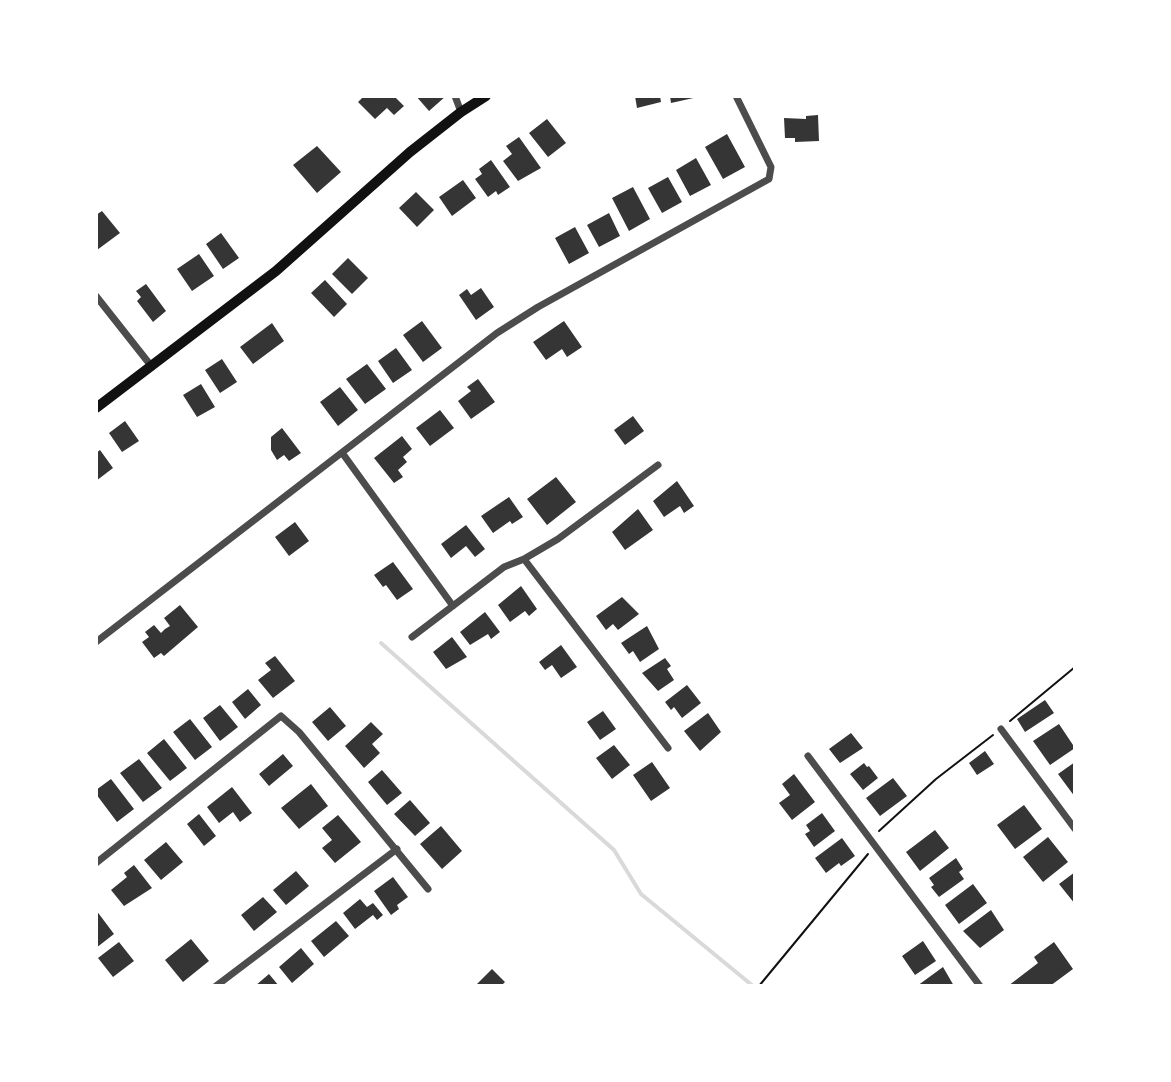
<!DOCTYPE html>
<style>
body{margin:0}
#map{position:relative;width:1171px;height:1082px;overflow:hidden;background:#fff;font-family:Signika,sans-serif}
canvas{display:block}
.frame{position:absolute;inset:0;border:98px solid #fff;pointer-events:none}
</style>
<div id="map">
<canvas width="1171" height="1082"></canvas>
<div class="frame"></div>
</div>
<script>
const ctx = document.querySelector('canvas').getContext('2d');
ctx.lineJoin = 'round';
function shape(rows) {
  const path = new Path2D();
  for (const r of rows) {
    path.moveTo(r[0], r[1]);
    for (let i = 2; i < r.length; i += 2) path.lineTo(r[i], r[i + 1]);
  }
  return path;
}
function stroke(path, color, width, dash) {
  ctx.strokeStyle = color;
  ctx.lineWidth = width;
  ctx.lineCap = dash ? 'butt' : 'round';
  ctx.setLineDash(dash || []);
  ctx.stroke(path);
}
function fill(path, color) {
  ctx.fillStyle = color;
  ctx.fill(path, 'evenodd');
}
const stream = shape([
 [381,643,614,850,641,894,753,986]
]);
const building = shape([
 [364,96,394,96,404,106,394,115,387,108,375,119,358,102],
 [416,96,446,96,429,111],
 [635,96,660,96,661,102,637,108],
 [670,96,697,96,698,97,671,103],
 [818,115,819,141,795,142,795,138,785,138,784,118,806,119,806,116],
 [547,119,566,143,548,157,529,133],
 [727,134,745,167,723,179,705,147],
 [519,137,541,168,518,181,503,161,512,154,506,146],
 [317,146,341,172,317,193,293,165],
 [696,158,711,185,690,196,676,170],
 [491,160,510,187,498,195,496,191,488,197,475,179,482,174,479,169],
 [668,177,682,202,662,213,648,188],
 [463,180,476,198,452,216,439,197],
 [633,187,650,219,629,231,612,198],
 [416,192,434,210,417,227,399,208],
 [102,211,120,233,97,250,96,215],
 [609,213,620,236,599,247,587,225],
 [575,227,589,253,569,264,555,238],
 [221,233,239,258,223,269,206,244],
 [199,254,214,276,192,291,177,269],
 [348,258,368,278,352,294,332,274],
 [325,280,347,304,334,317,311,293],
 [146,284,166,311,153,322,137,301,141,297,136,291],
 [481,288,494,307,476,320,459,295,467,289,471,295],
 [422,321,442,348,423,362,403,335],
 [564,321,582,347,567,357,562,349,546,360,533,342],
 [272,323,284,341,253,364,240,347],
 [396,348,412,370,393,383,378,361],
 [222,359,237,382,220,393,205,370],
 [367,364,386,389,365,404,346,379],
 [478,379,495,402,471,419,458,401,471,391,467,387],
 [201,384,215,407,197,417,183,395],
 [340,387,358,410,338,426,320,402],
 [440,410,454,428,430,446,416,428],
 [633,416,644,431,625,445,614,430],
 [125,421,139,441,122,452,109,433],
 [282,428,301,453,289,461,284,455,277,460,271,450,271,437],
 [402,436,412,449,403,457,407,462,398,470,403,477,394,483,374,458],
 [100,450,113,468,96,481,96,453],
 [556,477,576,502,547,525,527,499],
 [677,481,694,506,684,513,680,506,664,517,653,501],
 [509,497,523,517,512,524,510,521,493,533,481,516],
 [638,509,653,530,625,550,612,532],
 [295,522,309,541,289,556,275,537],
 [466,525,485,549,475,557,466,546,451,558,441,544],
 [393,562,413,589,397,600,386,585,383,587,374,575],
 [521,586,537,609,529,616,525,611,510,622,498,605],
 [622,597,639,614,618,630,613,624,606,630,596,616],
 [180,605,198,627,164,656,161,653,154,658,142,642,149,637,145,632,154,625,161,633,165,629,170,626,164,618],
 [485,612,500,632,491,639,488,634,470,645,460,632],
 [647,626,659,649,640,662,633,651,629,654,621,643],
 [452,637,467,657,446,669,433,652],
 [561,645,577,667,561,678,552,665,545,670,539,662],
 [275,656,295,681,273,698,258,680,271,670,265,663],
 [665,658,671,666,667,669,674,680,658,691,642,673],
 [687,685,701,703,682,718,674,707,671,710,665,702],
 [248,689,261,705,245,719,232,702],
 [1045,700,1054,713,1025,732,1017,719],
 [220,705,238,727,220,741,203,718],
 [330,707,346,726,328,741,312,722],
 [603,711,616,729,600,740,587,722],
 [708,713,721,732,700,751,684,731],
 [190,719,212,747,195,760,173,732],
 [371,722,383,734,372,744,380,753,364,768,345,746],
 [1059,724,1075,748,1050,765,1033,741],
 [851,733,863,748,840,763,829,749],
 [164,739,187,768,170,781,147,753],
 [614,745,630,765,612,779,596,758],
 [985,751,994,764,977,775,969,763],
 [283,754,293,766,269,786,259,774],
 [139,759,162,788,143,802,120,773],
 [652,762,670,788,651,801,633,775],
 [1075,762,1075,797,1058,774],
 [864,763,867,767,869,766,878,778,863,790,850,774],
 [382,770,402,793,387,805,368,782],
 [794,774,815,802,792,820,779,803,790,795,782,784],
 [893,778,907,796,880,816,866,798],
 [111,779,134,809,117,822,96,794,96,790],
 [311,784,328,806,299,829,281,808],
 [232,787,252,813,240,822,233,812,219,823,207,807],
 [410,800,430,823,415,836,394,814],
 [1024,805,1042,829,1015,849,997,825],
 [822,813,835,831,814,847,805,834,810,831,806,825],
 [199,814,216,836,204,846,187,824],
 [338,815,361,842,335,863,322,848,332,840,322,828],
 [441,826,462,851,442,869,420,844],
 [935,830,949,848,920,871,906,852],
 [1048,837,1068,862,1043,882,1023,857],
 [842,838,855,856,841,866,839,863,826,873,815,858],
 [166,842,183,862,161,880,144,860],
 [956,858,963,869,959,872,964,879,939,897,931,887,934,885,929,878],
 [134,865,152,888,124,906,111,890,127,877,124,873],
 [296,871,309,886,286,905,273,890],
 [1075,872,1075,904,1059,884],
 [393,877,408,897,397,905,399,909,391,915,374,891],
 [973,884,987,903,959,924,945,905],
 [263,897,277,912,254,931,241,915],
 [360,899,367,907,373,903,383,915,377,920,373,915,355,929,343,913],
 [96,910,114,934,96,948],
 [991,910,1004,930,980,948,963,931],
 [336,921,349,936,324,957,311,941],
 [191,939,209,961,183,982,165,960],
 [923,941,936,961,915,975,902,956],
 [119,942,134,961,113,977,98,958],
 [1054,942,1073,969,1050,986,1008,986,1038,963,1034,957],
 [301,948,314,964,292,983,279,967],
 [943,967,954,986,917,986],
 [492,969,505,982,501,986,475,986],
 [269,974,279,986,255,986]
]);
const path = shape([
 [1010,721,1075,667],
 [879,831,936,779,993,735],
 [759,986,868,854]
]);
const minor = shape([
 [455,96,461,112],
 [96,296,152,367],
 [343,454,453,606],
 [524,559,668,748],
 [412,637,504,567,524,559,558,539,658,465],
 [96,642,497,333,538,307,769,179,771,167,736,96],
 [1001,729,1075,829],
 [808,756,980,986],
 [96,863,281,716,299,732,428,889],
 [216,986,397,849]
]);
const secondary = shape([
 [96,408,276,271,410,152,461,112,486,96]
]);
stroke(stream, '#d9d9d9', 4);
fill(building, '#353535');
stroke(path, '#111', 2);
stroke(minor, '#4c4c4c', 7);
stroke(secondary, '#111', 10);
</script>
